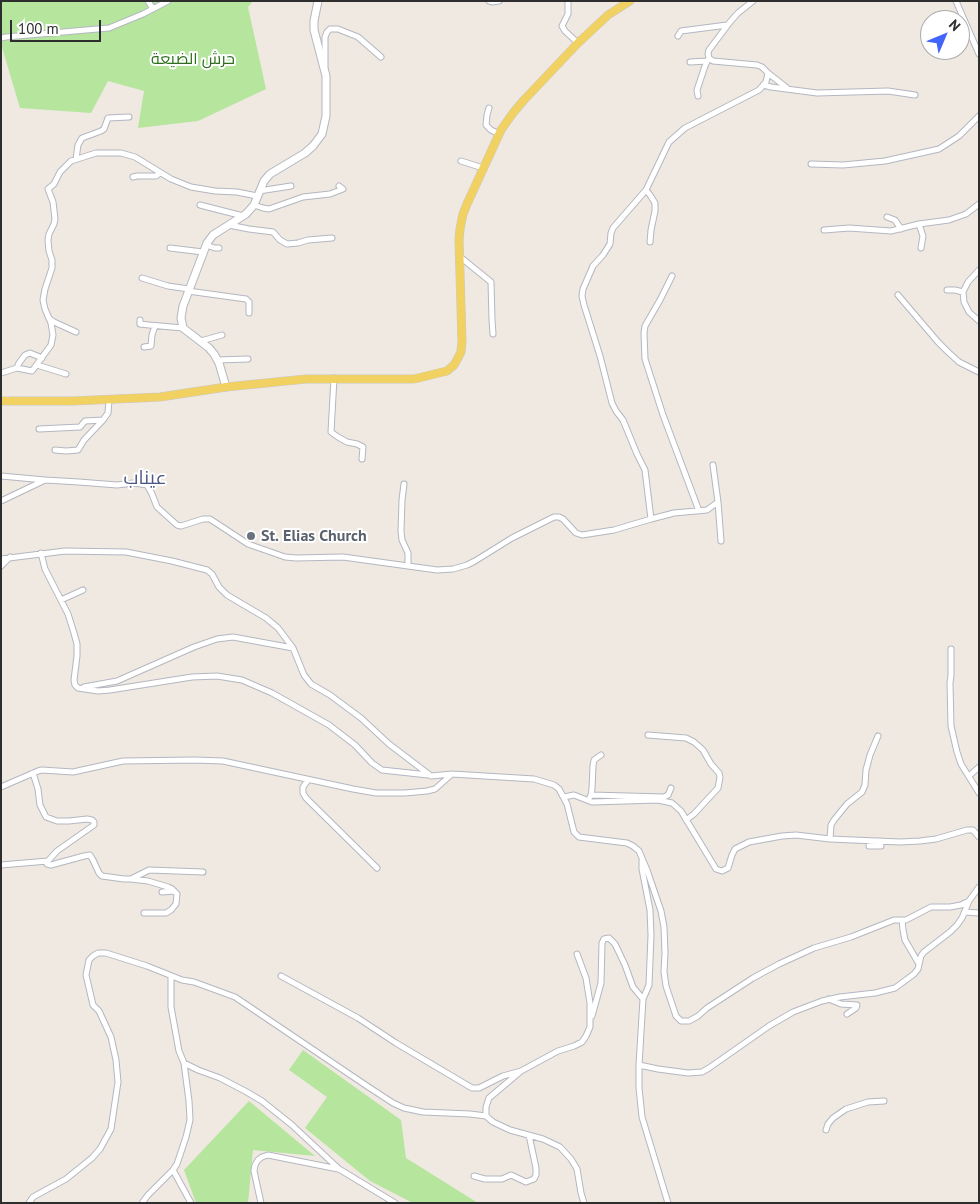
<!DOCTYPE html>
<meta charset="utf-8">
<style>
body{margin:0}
#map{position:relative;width:980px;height:1204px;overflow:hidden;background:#efe9e1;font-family:"PT Sans",sans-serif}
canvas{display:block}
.frame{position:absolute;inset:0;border:2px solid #2e2e2e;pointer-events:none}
.north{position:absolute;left:920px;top:10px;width:50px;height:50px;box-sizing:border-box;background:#fff;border:1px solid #ababab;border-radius:50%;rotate:45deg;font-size:14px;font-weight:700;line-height:20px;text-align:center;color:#2e2e2e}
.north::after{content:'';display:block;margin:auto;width:18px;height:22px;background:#4264fb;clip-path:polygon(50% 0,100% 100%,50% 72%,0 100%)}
.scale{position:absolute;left:10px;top:20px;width:91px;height:22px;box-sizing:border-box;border:2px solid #2e2e2e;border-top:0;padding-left:6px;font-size:15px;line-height:18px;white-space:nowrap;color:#2e2e2e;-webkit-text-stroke:4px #fff;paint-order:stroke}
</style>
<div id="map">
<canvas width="980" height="1204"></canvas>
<div class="frame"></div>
<div class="north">N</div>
<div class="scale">100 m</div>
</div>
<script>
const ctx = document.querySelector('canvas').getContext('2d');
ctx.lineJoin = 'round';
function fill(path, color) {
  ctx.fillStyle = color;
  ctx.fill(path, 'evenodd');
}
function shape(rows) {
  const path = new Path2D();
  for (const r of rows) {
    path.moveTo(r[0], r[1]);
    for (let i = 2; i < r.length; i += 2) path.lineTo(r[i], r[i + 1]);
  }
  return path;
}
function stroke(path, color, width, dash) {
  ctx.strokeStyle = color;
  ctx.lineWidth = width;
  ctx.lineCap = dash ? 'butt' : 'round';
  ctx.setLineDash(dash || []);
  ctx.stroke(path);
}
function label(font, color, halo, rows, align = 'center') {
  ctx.font = font + ' "PT Sans",Cairo,sans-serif';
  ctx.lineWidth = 4;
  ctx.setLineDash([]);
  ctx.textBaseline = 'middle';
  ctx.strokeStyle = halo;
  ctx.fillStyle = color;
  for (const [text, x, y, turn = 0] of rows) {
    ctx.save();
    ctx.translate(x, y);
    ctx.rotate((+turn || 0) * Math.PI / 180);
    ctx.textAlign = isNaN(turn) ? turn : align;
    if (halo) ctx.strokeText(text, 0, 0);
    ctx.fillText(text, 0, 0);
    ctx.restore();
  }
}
const green = shape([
 [1,1,253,1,248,7,266,89,198,121,138,128,144,91,108,81,91,113,20,108,1,44],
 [303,1050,401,1120,406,1158,478,1203,413,1203,370,1181,305,1128,327,1097,289,1070],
 [249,1101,315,1156,253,1150,248,1203,196,1203,184,1170]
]);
const street = shape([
 [148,1,153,9],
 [489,1,492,2,499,1],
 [568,1,568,14,562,26,565,31,578,43],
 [956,1,979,54],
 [678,36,681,31,727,25],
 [1,38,6,37,109,28,143,14,168,1],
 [690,62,707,61],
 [325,66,325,37,327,32,330,29,338,29,358,37,381,57],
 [768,73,787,88],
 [763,85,771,87,817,93,888,91,915,95],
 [698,96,697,90,705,66,709,58],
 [489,108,487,115,486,125,491,130,499,134],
 [76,159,78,145,82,138,101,131,104,129,108,118,129,117],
 [461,161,483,168],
 [811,164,843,165,885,161,939,149,959,136,979,116],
 [133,177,137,176,156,176,160,173],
 [646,190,650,195,655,203,655,211,651,230,650,242],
 [259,191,291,186],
 [200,205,243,216],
 [254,205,263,208,269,209,303,197,330,194,343,189,339,186],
 [887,217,895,220,901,229],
 [919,224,923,236,921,248],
 [229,225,249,229,273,232,280,240,287,244,298,243,308,240,332,238],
 [824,230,849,228,891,231,919,224,949,220,966,214,979,204],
 [206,245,215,248,219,248],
 [170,248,203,252],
 [459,256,491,282,492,320,493,334],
 [979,270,968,282,963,292,964,302,969,312,979,321],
 [672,276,660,300,645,326,644,333,645,359,663,415,699,511],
 [142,278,168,286,189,289],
 [947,290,955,290,963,292],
 [188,291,246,299,249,302,249,313],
 [898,295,938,342,947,351,959,362,979,372],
 [50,319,54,322,76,332],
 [140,320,140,324,149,325,183,328],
 [201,341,222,335],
 [144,347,151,346,152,335,155,326],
 [217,360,248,359],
 [37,365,66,374],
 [17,368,19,363,25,355,30,353,42,358],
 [1,373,17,368,32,371,51,345,53,335,51,323,45,309,43,300,45,289,52,268,52,260,49,251,48,240,49,234,54,224,55,219,53,202,48,189,54,184,60,172,71,161,96,153,121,153,135,157,171,179,191,187,215,191,237,192,257,196],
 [334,378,331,432,338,437,347,442,357,444,363,447,362,459],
 [39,429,80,427,85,421,103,420,108,413,109,400],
 [55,450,66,451,78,450,84,440,103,420],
 [713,465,718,502,707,510,674,513,651,519,645,470,637,454,623,420,616,411,612,403,600,356,584,305,582,296,583,289,593,266,603,255,610,244,611,233,613,228,646,190,669,142,685,128,759,90,766,82,768,73,762,67,757,65,713,61,709,58,708,54,709,50,730,22,738,13,753,1],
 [1,476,45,480,1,501],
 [45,480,79,482,117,485,134,483,147,485,152,494,157,507,177,525,181,526,203,519,210,519,248,544,285,557,296,558,343,557,437,570,453,569,467,565,475,561,512,538,554,517,559,517,563,519,576,533,582,535,614,530,651,519],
 [404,484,402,500,401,531,402,540,408,553,408,565],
 [718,502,721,541],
 [41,553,45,569,68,614,74,633,77,644,77,656,74,680,75,685,78,688,98,691,110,690,192,677,217,676,242,680,272,693,329,725,355,745,372,763,382,770,428,775],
 [1,559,65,551,126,552,172,561,207,570,212,574,219,587,227,595,266,618,278,628,293,648,304,675,311,684,330,695,361,718,389,744,431,776,452,774],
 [1,566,10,557],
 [61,600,83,590],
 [951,649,951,675,950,683,951,726,957,752,961,764,979,793],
 [84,687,117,681,194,647,217,639,233,637,293,648],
 [648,735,686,738,694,742,703,750,711,764,719,773,720,777,718,788,694,814,686,820],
 [33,773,38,789,40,805,46,817,57,821,69,821,87,819,92,820,94,822,94,825,57,851,48,861,47,864,51,865,84,856,90,855,93,860,99,873,102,876,124,879,131,879,149,870,203,872],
 [969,776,979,767],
 [308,780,303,787,303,793,306,798,377,868],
 [1,787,38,771,42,770,73,772,123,761,195,760,223,761,353,789,376,793,405,793,427,791,435,789,452,774,534,779,554,785,559,789,567,804,574,832,579,837,627,843,633,846,639,851,647,870,661,911,664,927,665,953,664,972,666,986,676,1016,681,1021,689,1021,698,1016,707,1008,753,978,779,964,814,948,851,937,894,920,906,920,931,907,950,907,961,905,969,901],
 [591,795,664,797,668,795,671,788],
 [564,797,574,795,592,802,658,800,672,803,681,811,716,869,722,871,728,868,732,855,735,849,749,842,782,836,796,835,830,839,900,842,920,841,936,839,967,830,973,830,979,837],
 [590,797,591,795,592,789,593,766,594,760,601,755],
 [830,839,831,825,834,820,847,804,862,792,865,785,866,770,870,755,878,736],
 [869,846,881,846,880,841],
 [642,861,642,869,650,910,651,935,649,985,643,999,639,1065,639,1088,642,1117,668,1203],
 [1,865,48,861],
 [131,879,148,881,168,887,172,889,177,894,176,904,171,910,166,913,144,913],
 [162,892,174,891],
 [965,912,979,913],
 [902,920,903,930,905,940,919,964],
 [281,976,358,1018,396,1043,472,1088,479,1088,503,1076,521,1071],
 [829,999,841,1004,857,1005,856,1008,847,1014],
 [592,1016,601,983,602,943,604,939,609,938,615,944,625,965,633,987,643,999],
 [184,1063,198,1070,220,1078,245,1091,262,1101,292,1125,339,1169,395,1203],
 [639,1065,658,1069,688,1073,702,1072,709,1068,769,1026,793,1012,822,1001,840,997,875,993,895,988,914,974,918,969,921,956,924,952,950,932,957,925,962,918,969,901,979,887],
 [486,1116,486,1107,489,1098,521,1071,558,1051,574,1046,582,1042,586,1036,590,1027,590,1003,586,978,577,954],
 [826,1130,828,1124,833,1118,846,1109,868,1102,884,1101],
 [173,1170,191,1203],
 [474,1176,485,1179,502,1179,511,1175,526,1182,534,1179,536,1175,536,1168,529,1135],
 [29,1203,33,1197,66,1179,92,1158,100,1149,111,1129,118,1082,116,1060,111,1037,99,1011,93,1005,86,975,89,960,93,956,98,953,106,953,147,966,182,980,194,982,235,997,367,1086,393,1103,404,1108,423,1112,470,1114,486,1116,493,1122,510,1130,543,1139,560,1147,571,1159,577,1169,581,1193,584,1203],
 [142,1203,148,1195,173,1170,177,1164,186,1137,190,1120,189,1101,184,1063,179,1051,171,1007,171,976],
 [261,1203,254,1171,255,1165,258,1160,262,1157,268,1155,338,1169]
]);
const secondary = shape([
 [226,387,219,363,214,354,209,348,183,328,181,318,183,306,207,243,213,235,246,214,254,205,264,181,270,174,305,153,313,146,322,134,326,116,326,76,314,30,314,21,318,1]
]);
const primary = shape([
 [1,401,73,401,160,397,226,387,306,379,414,379,447,371,454,365,458,358,461,352,462,341,459,240,460,229,463,214,467,204,501,130,513,113,524,100,578,43,608,15,630,1]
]);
const markers = [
 [251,536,5,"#6b7280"]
];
const parkNames = [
 ["حرش الضيعة",193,59]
];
const worshipNames = [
 ["St. Elias Church",261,536]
];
const quarterNames = [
 ["عيناب",145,479]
];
fill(green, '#b6e59e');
stroke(street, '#b4b7c1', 7);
stroke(secondary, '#b4b7c1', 9);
stroke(primary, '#c9c9c9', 9);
stroke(street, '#fff', 5);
stroke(secondary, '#fff', 7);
stroke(primary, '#f2d163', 8);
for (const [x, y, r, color] of markers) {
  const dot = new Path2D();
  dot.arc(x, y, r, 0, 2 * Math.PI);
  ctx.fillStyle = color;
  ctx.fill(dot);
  stroke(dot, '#fff', 2);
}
label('16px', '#2c6e1b', '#fff', parkNames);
label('bold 16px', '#5b616d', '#fff', worshipNames, 'left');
label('19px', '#4d5680', '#fff', quarterNames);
</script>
